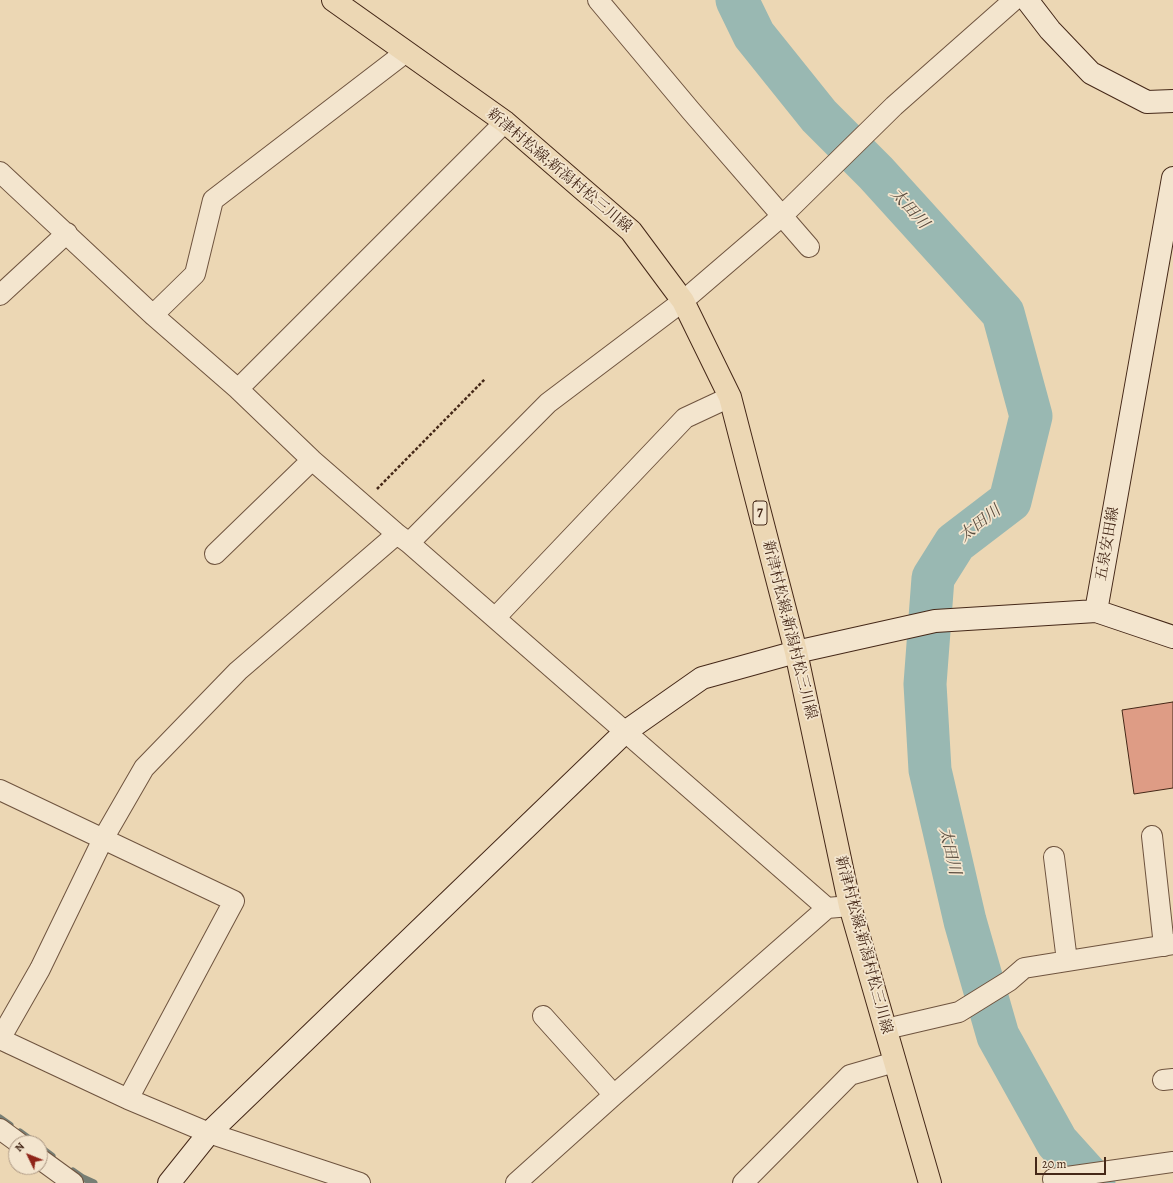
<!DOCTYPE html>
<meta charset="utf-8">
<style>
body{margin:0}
#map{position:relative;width:1173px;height:1183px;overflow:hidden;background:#ecd7b4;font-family:Alegreya,serif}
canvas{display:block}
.north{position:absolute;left:8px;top:1135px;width:40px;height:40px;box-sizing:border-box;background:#f3e5ce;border:1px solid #ad9985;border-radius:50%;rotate:313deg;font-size:11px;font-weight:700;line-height:16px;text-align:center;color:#452818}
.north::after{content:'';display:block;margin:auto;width:14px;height:18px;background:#8f2418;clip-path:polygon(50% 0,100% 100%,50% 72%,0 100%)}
.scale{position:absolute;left:1035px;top:1157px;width:71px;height:18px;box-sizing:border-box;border:2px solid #452818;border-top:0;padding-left:5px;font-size:12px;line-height:14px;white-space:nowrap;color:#452818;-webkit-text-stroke:3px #f3e5ce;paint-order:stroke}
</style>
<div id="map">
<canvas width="1173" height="1183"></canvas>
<div class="north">N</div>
<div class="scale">20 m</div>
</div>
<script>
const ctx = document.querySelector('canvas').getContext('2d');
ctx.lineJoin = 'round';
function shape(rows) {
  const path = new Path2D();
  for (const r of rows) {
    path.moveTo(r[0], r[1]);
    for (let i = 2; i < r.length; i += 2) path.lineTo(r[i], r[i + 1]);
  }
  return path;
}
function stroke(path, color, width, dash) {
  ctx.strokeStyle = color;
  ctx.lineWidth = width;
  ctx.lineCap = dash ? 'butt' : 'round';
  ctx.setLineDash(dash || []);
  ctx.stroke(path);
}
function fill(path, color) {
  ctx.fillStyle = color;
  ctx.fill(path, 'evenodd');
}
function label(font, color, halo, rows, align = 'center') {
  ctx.font = font + ' Alegreya,"Noto Serif JP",serif';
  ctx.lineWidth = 3.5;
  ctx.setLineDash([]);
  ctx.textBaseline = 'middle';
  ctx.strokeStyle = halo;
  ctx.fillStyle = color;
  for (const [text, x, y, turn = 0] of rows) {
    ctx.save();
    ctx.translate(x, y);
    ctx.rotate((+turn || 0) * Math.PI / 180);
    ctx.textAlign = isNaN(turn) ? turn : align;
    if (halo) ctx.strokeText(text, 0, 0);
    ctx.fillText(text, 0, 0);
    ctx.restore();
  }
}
const stream = shape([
 [0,1118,10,1125],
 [20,1132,35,1143],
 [40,1147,52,1156],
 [73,1171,83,1178,94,1183]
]);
const river = shape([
 [737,0,754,35,819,116,876,173,1003,313,1031,416,1010,501,955,543,933,578,925,684,930,770,965,921,998,1036,1057,1142,1094,1183]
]);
const building = shape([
 [1173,702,1173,788,1134,794,1122,710,1173,702]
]);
const path = shape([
 [377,489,485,379]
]);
const street = shape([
 [598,0,691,111,809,247],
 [0,172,153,315,238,389,312,460,397,534,409,543,827,908,850,906],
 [0,295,67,233],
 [153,315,195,274,213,200,406,52],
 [238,389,505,122],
 [409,543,548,403,683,301,782,216,894,106,1014,0],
 [215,554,312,460],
 [495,618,685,418,730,397],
 [0,790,234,901,128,1099],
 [1152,836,1164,946],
 [1054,857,1067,961],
 [543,1016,614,1095],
 [886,1029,959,1012,1009,981,1024,968,1173,944],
 [0,1039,40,969,103,839,144,768,238,671,397,534],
 [0,1039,128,1099,209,1133,360,1183],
 [1163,1080,1173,1079],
 [0,1129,19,1143],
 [40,1159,73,1183],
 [1053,1179,1173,1162],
 [516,1183,614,1095,827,908],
 [743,1183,850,1075,895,1062]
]);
const secondary = shape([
 [1027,0,1050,30,1091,73,1147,102,1173,101],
 [1096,611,1173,178],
 [169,1183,209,1133,625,732,702,678,796,652,935,621,1096,611,1173,637]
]);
const primary = shape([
 [333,0,505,122,631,231,683,301,730,397,796,652,850,906,930,1183]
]);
const shields = [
 [760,513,14]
];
const shieldNames = [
 ["7",760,513]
];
const streetNames = [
 ["新津村松線;新潟村松三川線",559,171,40],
 ["五泉安田線",1108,544,-80],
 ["新津村松線;新潟村松三川線",789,630,76],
 ["新津村松線;新潟村松三川線",863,945,75]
];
const waterNames = [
 ["太田川",909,209,48],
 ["太田川",980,524,-38],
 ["太田川",949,851,77]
];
stroke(stream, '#777e74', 7);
stroke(river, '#99b8b2', 43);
fill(building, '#de9c85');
stroke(building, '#452818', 1);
stroke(street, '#6f543f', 22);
stroke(secondary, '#452818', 24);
stroke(primary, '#452818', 24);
stroke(path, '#452818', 2.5, [3, 2]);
stroke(street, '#f3e5ce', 20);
stroke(secondary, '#f3e5ce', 22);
stroke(primary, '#ecd7b4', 22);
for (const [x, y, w] of shields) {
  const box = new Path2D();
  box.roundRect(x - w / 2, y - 12, w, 24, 3);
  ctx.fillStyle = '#f3e5ce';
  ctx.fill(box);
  stroke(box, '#452818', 1);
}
label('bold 14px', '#452818', null, shieldNames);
label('15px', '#452818', '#f3e5ce', streetNames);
label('italic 16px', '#5a4c3e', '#f3e5ce', waterNames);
</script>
